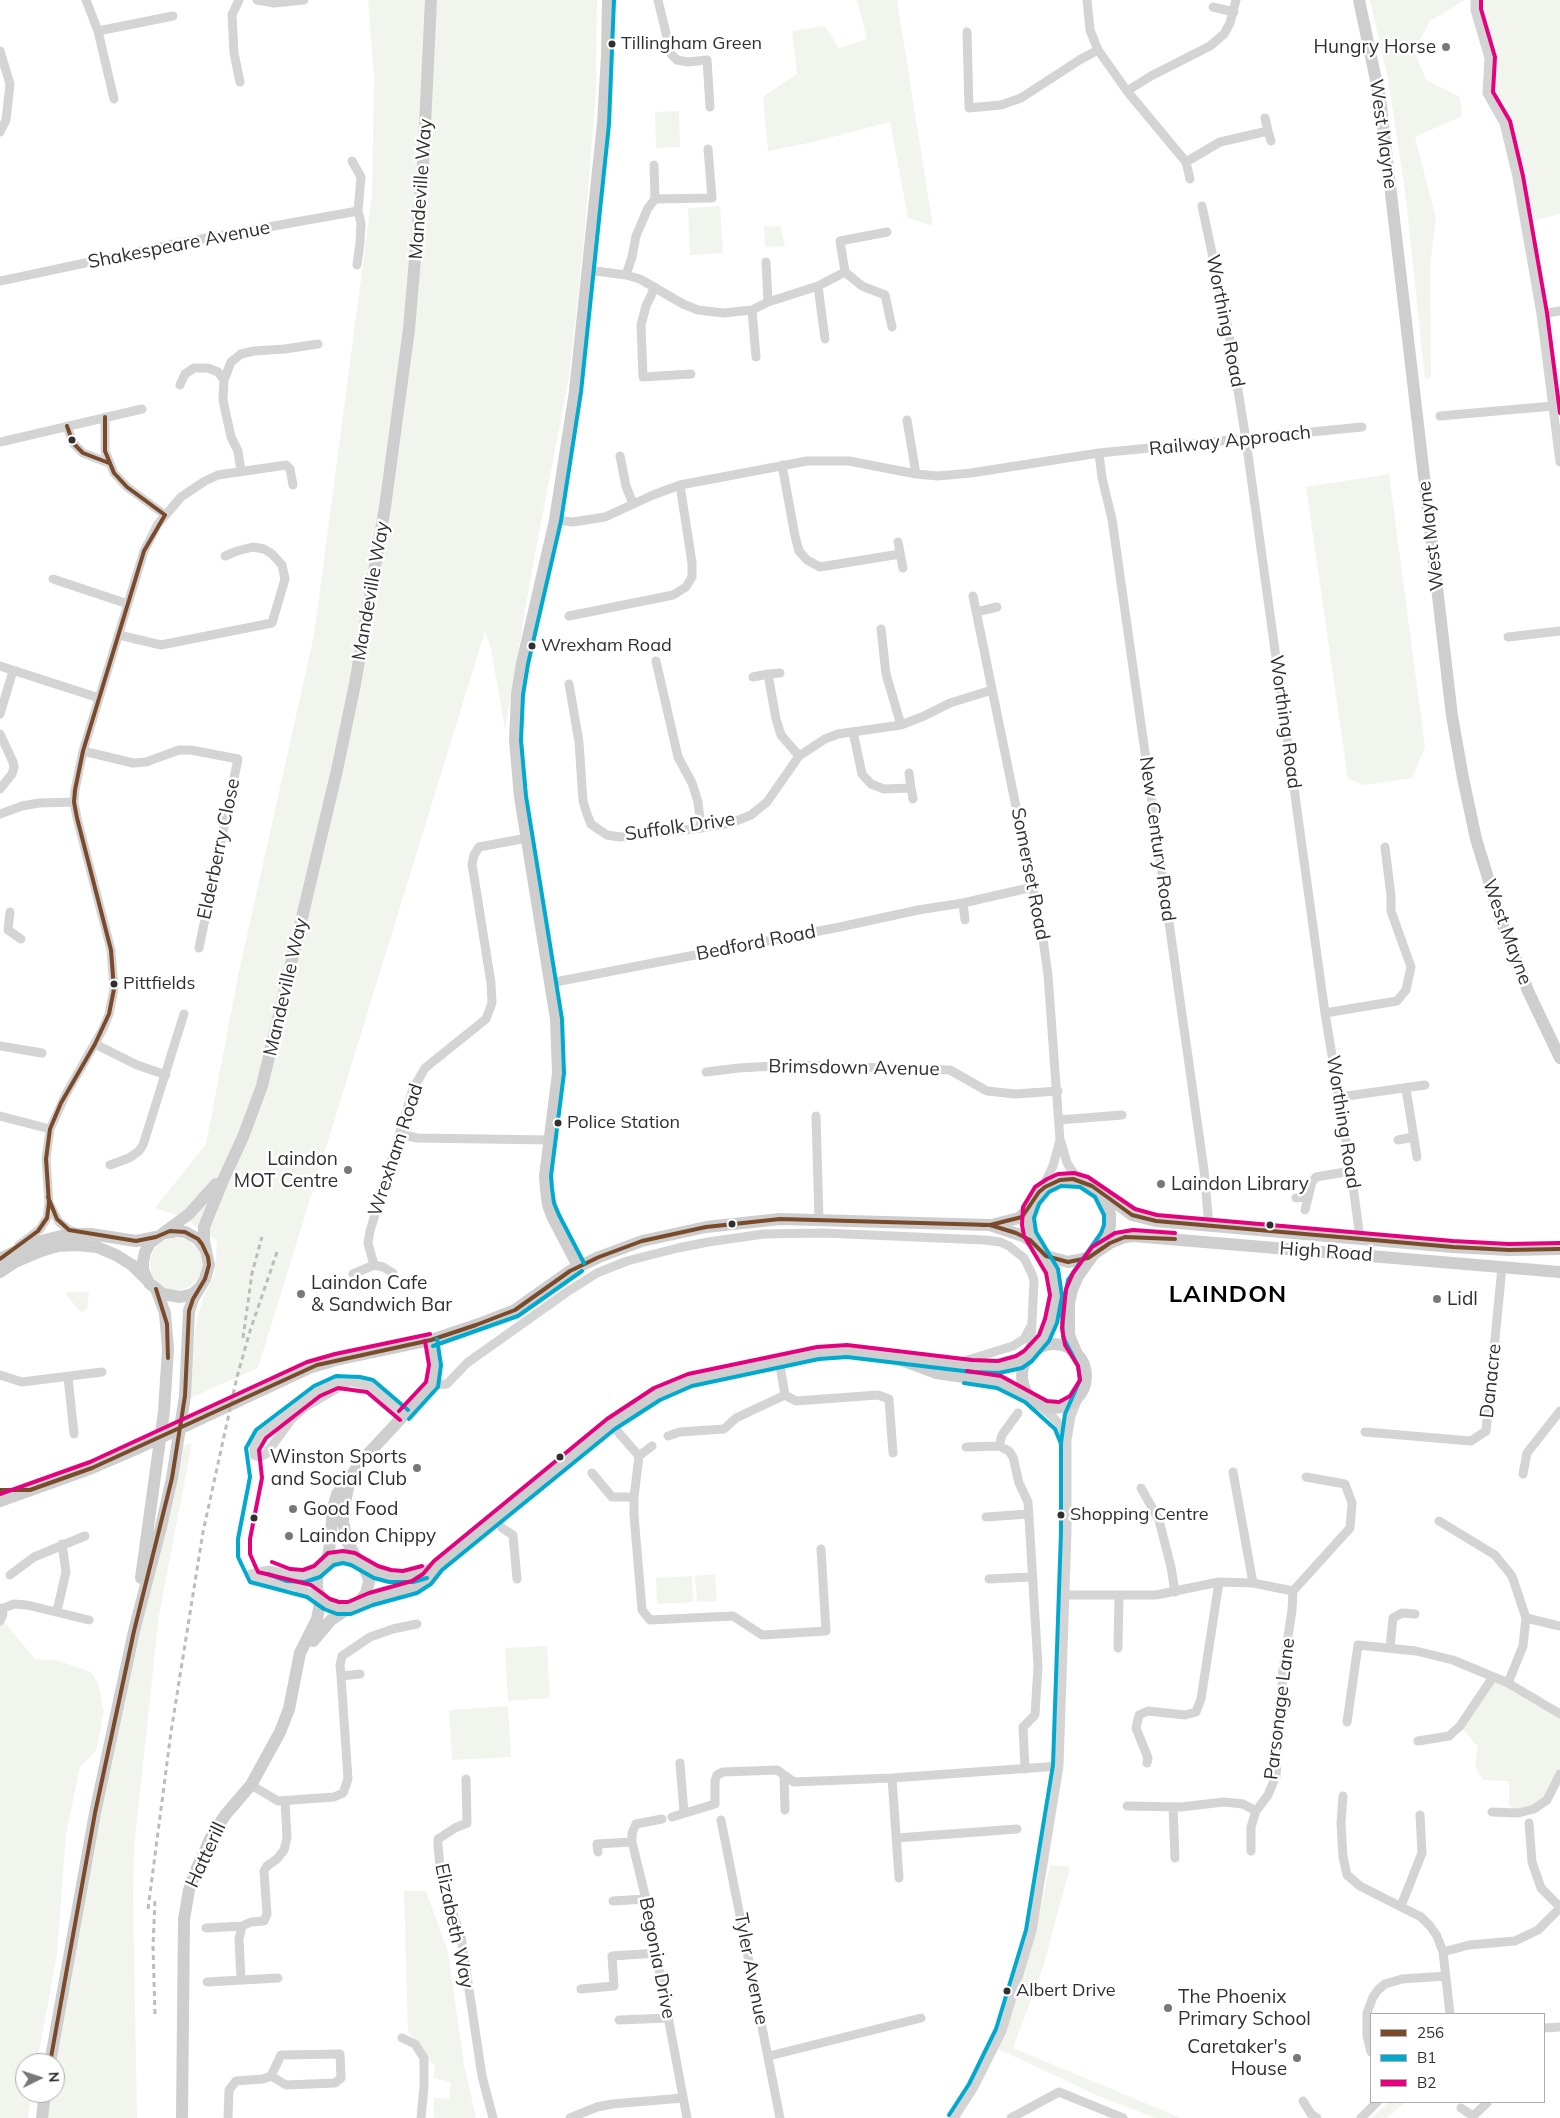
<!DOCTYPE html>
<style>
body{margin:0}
#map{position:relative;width:1560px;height:2118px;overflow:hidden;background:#fff;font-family:Mulish,sans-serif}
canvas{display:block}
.legend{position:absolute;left:1370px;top:2013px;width:175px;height:90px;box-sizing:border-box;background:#fff;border:1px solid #acacac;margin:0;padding:6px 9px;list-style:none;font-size:15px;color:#303030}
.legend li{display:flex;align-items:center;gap:10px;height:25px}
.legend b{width:25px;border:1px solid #acacac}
.north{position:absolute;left:15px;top:2053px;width:50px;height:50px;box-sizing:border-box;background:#fff;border:1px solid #acacac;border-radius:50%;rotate:86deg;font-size:14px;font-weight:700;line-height:20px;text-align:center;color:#303030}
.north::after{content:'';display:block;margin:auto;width:18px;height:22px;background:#787878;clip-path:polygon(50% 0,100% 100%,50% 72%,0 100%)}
</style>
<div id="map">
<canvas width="1560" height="2118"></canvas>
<ul class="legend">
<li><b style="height:6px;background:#7a4b2a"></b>256</li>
<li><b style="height:6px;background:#00a9ce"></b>B1</li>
<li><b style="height:6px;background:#e5007d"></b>B2</li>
</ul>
<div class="north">N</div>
</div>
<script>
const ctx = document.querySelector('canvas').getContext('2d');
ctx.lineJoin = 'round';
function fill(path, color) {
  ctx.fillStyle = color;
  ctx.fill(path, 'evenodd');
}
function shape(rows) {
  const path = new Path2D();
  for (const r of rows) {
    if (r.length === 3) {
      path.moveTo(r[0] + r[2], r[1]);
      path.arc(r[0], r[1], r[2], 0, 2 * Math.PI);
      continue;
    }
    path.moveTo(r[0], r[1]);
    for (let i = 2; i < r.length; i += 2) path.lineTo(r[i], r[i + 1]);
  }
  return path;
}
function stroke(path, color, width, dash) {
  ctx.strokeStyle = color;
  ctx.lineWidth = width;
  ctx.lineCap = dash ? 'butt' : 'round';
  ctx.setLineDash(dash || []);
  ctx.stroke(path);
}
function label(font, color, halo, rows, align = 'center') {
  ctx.font = font + ' Mulish,sans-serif';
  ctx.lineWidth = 5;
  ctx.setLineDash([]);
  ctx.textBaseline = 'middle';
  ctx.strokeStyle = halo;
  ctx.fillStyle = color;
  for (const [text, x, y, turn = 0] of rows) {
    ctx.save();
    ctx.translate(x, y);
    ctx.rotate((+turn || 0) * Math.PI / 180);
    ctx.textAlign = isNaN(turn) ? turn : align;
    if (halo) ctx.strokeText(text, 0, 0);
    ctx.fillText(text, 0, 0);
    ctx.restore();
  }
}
const green = shape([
 [368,0,597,0,596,90,584,240,569,378,533,564,505,730,491,649,485,631,258,1368,188,1399,195,1330,203,1298,215,1273,217,1240,182,1217,155,1208,206,1144,238,976,314,635,372,196,374,76],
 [857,0,898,0,897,1,933,226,908,218,890,122,813,142,768,151,763,97,797,74,792,31,825,26,839,48,867,39],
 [1370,0,1465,0,1430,21,1414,51,1426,80,1460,97,1462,116,1415,137,1436,219,1430,266,1431,377,1425,380,1406,198,1388,79],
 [1480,0,1560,0,1560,214,1528,222,1503,114,1495,88,1495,63],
 [679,111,680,147,656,148,655,112],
 [720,206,723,253,690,255,688,208],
 [780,226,785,246,765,247,764,227],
 [1389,474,1425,747,1412,778,1364,785,1348,779,1306,487],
 [176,1264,26],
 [67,1292,89,1292,87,1309,81,1312,67,1296],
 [192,1443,159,1615,134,1847,133,1896,137,2118,42,2118,45,2093,55,2093,55,2063,71,1940,181,1447],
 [715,1574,717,1601,697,1602,695,1576],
 [692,1576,693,1602,657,1604,656,1578],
 [2,1619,35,1659,59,1661,91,1672,98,1683,104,1712,96,1751,80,1767,66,1834,57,1954,37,2063,25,2063,25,2093,32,2093,28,2118,0,2118,0,1621],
 [547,1646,550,1698,508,1701,505,1648],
 [1493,1677,1560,1714,1560,1772,1547,1800,1520,1813,1509,1805,1509,1781,1483,1780,1475,1766,1478,1747,1460,1726],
 [508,1706,511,1757,452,1760,449,1710],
 [1050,1865,1070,1867,1043,1967,1013,2048,1181,2118,1155,2118,1099,2096,998,2049,1036,1930],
 [404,1891,426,1891,448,1952,464,2065,476,2118,434,2118,434,2098,449,2099,451,2082,433,2078,435,2066,430,2062,425,2050,408,2032],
 [1389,2102,1405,2102,1387,2118,1372,2118]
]);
const street = shape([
 [86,0,98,31,114,99],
 [239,0,232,15,234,53,240,82],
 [257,0,274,3,304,0],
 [658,0,671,54,677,60,688,62,707,60,710,107],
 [1087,0,1090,30,1098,50,1127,91,1186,162,1190,179],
 [1475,0,1475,10,1489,58,1487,93,1504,123,1517,177,1541,314,1560,462],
 [1213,7,1234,12],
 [98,31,173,16],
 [967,32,969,108,1001,105,1021,98,1081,59,1098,50],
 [0,51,10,84,6,120,0,132],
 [1127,91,1151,76,1210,46,1224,34,1230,23,1236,0],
 [1265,118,1268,131],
 [352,161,361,177,358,211,361,223,360,243,357,265],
 [1186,162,1220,142,1268,131,1271,141],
 [655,199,712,198,708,149],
 [1202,206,1228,328,1246,440,1325,1013,1351,1171,1360,1238],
 [766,262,768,302],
 [588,270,626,275,640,279,683,304,698,310,723,313,752,310,768,302,818,286,845,272,840,241,887,232],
 [845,272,862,286,885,295,892,327],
 [626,275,632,257,636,236,648,208,655,199,654,165],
 [0,281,184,242,358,211],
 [818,286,825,339],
 [655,287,646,306,641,325,643,377,691,374],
 [752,310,756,357],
 [1541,314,1560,311],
 [180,385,185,374,194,368,208,368,218,372,224,380],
 [1440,416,1553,406],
 [105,417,105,451,114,473,127,487,165,515],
 [907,420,916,474],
 [67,426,73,443,83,453,109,463],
 [0,442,142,409],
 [1099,453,1102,478,1112,519,1204,1170,1209,1226],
 [620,456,626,486,633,504],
 [782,465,795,536,799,551,807,560,820,567,900,554],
 [241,471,238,451,231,437,223,400,224,380,231,362,241,354,254,351,285,349,318,344],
 [555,520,573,522,605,517,653,495,680,485,807,461,849,461,916,474,938,476,971,473,1099,453,1362,427],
 [898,542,903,568],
 [53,579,128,604],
 [973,596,1043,939,1048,975,1060,1140,1053,1166,1043,1187],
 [976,612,997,607],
 [569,616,673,595,686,587,692,577,692,563,680,485],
 [881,629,886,674,901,725],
 [119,635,161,645,272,623,285,579,282,565,272,554,264,549,253,547,237,551,225,556],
 [1508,637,1560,631],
 [656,661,678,757,692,783,698,802,701,828],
 [0,666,99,698],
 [768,674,780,673],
 [753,677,768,674,776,719,781,735,799,756],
 [569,684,579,742,583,801,587,814,591,824,598,829,607,835,620,837,701,828,731,823,751,815,767,802,799,756,825,739,838,734,901,725,924,716,950,703,992,690],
 [0,714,13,671],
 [853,732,862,774,871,784,884,789,911,788,913,799],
 [0,734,13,762,14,767,12,774,0,789],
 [83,751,133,763,146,762,179,750,191,750,238,759,199,948],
 [909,773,911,788],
 [0,814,22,806,39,803,74,802],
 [963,903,965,920],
 [10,912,8,930,21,939],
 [550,983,840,927,918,910,963,903,1033,887],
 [1325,1013,1397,1001,1406,990,1411,967,1391,911,1391,896,1385,847],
 [95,1044,137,1065,166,1075],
 [0,1046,42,1053],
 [706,1072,739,1068,791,1065,950,1070,987,1091,1015,1094,1058,1091],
 [1406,1089,1417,1157],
 [1340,1097,1425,1085],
 [0,1116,50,1129],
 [816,1116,819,1219],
 [1059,1120,1122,1115],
 [400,1134,417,1138,550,1140],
 [1398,1140,1413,1137],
 [1061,1142,1067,1163,1073,1172,1082,1180],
 [110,1165,129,1158,139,1151,143,1145,184,1014],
 [1296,1198,1307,1197],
 [50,1205,59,1222,69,1230,76,1232],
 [1305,1210,1312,1182,1316,1177,1351,1171],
 [19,1245,40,1229,47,1218,49,1203,46,1159,50,1129,66,1094,103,1029,109,1014,114,989,111,950,77,818,74,802,75,790,83,751,144,551,158,524,181,497,205,481,218,475,286,465,290,469,293,485],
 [374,1265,383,1267,393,1273],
 [353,1274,374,1265,368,1243,370,1231,413,1089,425,1068,486,1019,492,1003,491,983,472,864,474,855,479,847,527,838],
 [779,1360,785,1395],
 [961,1362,1013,1346,1024,1339,1030,1328],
 [0,1375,22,1382,102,1372],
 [68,1377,74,1434],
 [348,1382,305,1407,291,1420,266,1454,259,1457,254,1455,254,1445,261,1434,317,1391,330,1384,337,1382,353,1382,370,1386,404,1415],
 [432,1385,447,1384,467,1363,567,1292,597,1273,627,1261,678,1248,708,1242,764,1234,823,1233,985,1240,1000,1242,1009,1246,1024,1258,1032,1274,1034,1281,1031,1343,1028,1356],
 [611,1424,639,1456,634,1497,634,1515,642,1610,650,1620,733,1616,762,1635,826,1631,821,1549],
 [1365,1432,1471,1441,1486,1431,1502,1267],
 [668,1436,680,1432,724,1429,736,1418,785,1395,796,1401,878,1395,889,1399,893,1453],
 [1067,1440,1071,1416,1079,1396],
 [999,1446,1002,1435,1018,1413],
 [966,1447,999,1446,1009,1451,1013,1457,1019,1483,1028,1502,1038,1666,1035,1715,1023,1727,1025,1769],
 [639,1456,652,1446],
 [1233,1472,1253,1583],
 [592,1473,612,1497,634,1497],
 [1523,1474,1527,1453,1560,1411],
 [1141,1488,1159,1520,1171,1567,1175,1592],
 [986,1517,1028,1514],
 [495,1518,502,1528,513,1535,517,1579],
 [1439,1521,1495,1555,1512,1576,1526,1618,1523,1646,1508,1683],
 [321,1568,311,1574,304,1576,297,1576,268,1570,251,1574,256,1579,294,1586,321,1598],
 [10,1575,34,1557,85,1536],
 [989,1579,1031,1577],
 [1064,1595,1156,1595,1219,1582,1253,1583,1293,1591,1350,1528,1352,1503,1345,1484,1306,1477],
 [0,1608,3,1614,0,1621],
 [1,1609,14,1604,27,1605,89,1620],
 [57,1611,66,1572,62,1544],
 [1526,1618,1560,1626],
 [1118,1648,1119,1595],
 [1390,1648,1393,1618,1402,1613,1415,1614],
 [341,1676,340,1665,342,1656,370,1637,393,1629,417,1624],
 [1347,1722,1358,1645,1416,1651,1453,1660,1508,1683,1560,1714],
 [1418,1741,1449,1736,1460,1726,1493,1677],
 [680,1763,684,1813],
 [1147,1763,1148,1758,1136,1728,1139,1715,1148,1711,1185,1715,1196,1712,1201,1699,1219,1582],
 [784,1775,785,1810],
 [892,1778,899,1878],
 [466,1779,467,1823,455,1828,438,1839,438,1845,441,1879,461,1936,482,2076,493,2118],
 [251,1785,278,1801,334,1797,343,1793,348,1779,341,1676,360,1674],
 [1343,1796,1341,1823,1343,1857,1347,1875,1360,1886,1421,1917,1430,1926,1437,1936,1443,1952,1450,2014],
 [1127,1806,1181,1807,1224,1802,1243,1804,1256,1811,1268,1795,1276,1776,1283,1670,1292,1610,1293,1591],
 [1173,1807,1175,1858],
 [1492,1812,1518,1813,1534,1809,1547,1800,1560,1774],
 [672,1817,715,1804,715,1781,717,1775,723,1772,777,1770,794,1782,892,1778,1059,1766],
 [662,1819,636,1824,632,1833,632,1842,646,1899,687,2118],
 [721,1820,780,2118],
 [1529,1823,1532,1862,1541,1888,1560,1907],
 [897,1838,1017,1829],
 [1251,1851,1251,1827,1256,1811],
 [598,1852,597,1844,632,1842],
 [613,1901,646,1899],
 [1401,1906,1422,1853,1420,1815],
 [206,1928,242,1926],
 [1443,1952,1469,1945,1515,1941,1538,1930,1560,1908],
 [241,1980,239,1939,242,1926,251,1922,264,1921,267,1914,264,1871,267,1866,277,1859,284,1850,287,1838,285,1801],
 [207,1982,278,1978],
 [581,1989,614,1986,612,1956,657,1953],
 [619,2020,669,2018],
 [1544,2028,1560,2027],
 [402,2038,415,2044,424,2058,424,2087,421,2118],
 [1371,2052,1367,2036,1367,2013,1373,1997,1378,1990,1385,1984,1402,1979,1446,1976],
 [769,2056,921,2018],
 [1303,2101,1311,2114,1317,2118],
 [1461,2108,1473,2116,1474,2118],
 [1473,2116,1487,2103],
 [228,2118,229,2090,236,2081,263,2079,271,2076,281,2055,340,2054,341,2078,335,2083,286,2085,271,2076],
 [570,2118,597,2107,612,2104,683,2098],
 [954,2118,974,2087,1002,2031,1032,1931,1059,1766,1067,1532,1067,1443,1060,1425,1052,1416,1035,1402],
 [1011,2118,1059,2092,1123,2118],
 [1361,2118,1377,2102]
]);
const secondary = shape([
 [1359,0,1380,99,1452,716,1463,778,1476,839,1502,923,1528,991,1560,1058],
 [995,1224,1019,1218,1029,1209],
 [165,1233,178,1231,185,1232,198,1239,205,1249],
 [1034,1243,1028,1225,1029,1209,1033,1201,1039,1192,1050,1184,1060,1180,1073,1179,1092,1186,1132,1215,1156,1221,1453,1247,1509,1250,1560,1249],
 [0,1259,33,1243,69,1234,91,1234,136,1241,156,1237],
 [578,1266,553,1218,548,1205,546,1189,545,1176,558,1073,556,1019,520,797,515,740,517,694,522,663,555,520,575,391,603,123,607,56,608,0],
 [0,1272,15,1262,41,1251,58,1246,77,1245,97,1247,116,1255,132,1265,146,1279],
 [198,1289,193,1294,180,1297,163,1294,149,1283,143,1270,143,1262,145,1252,150,1243,189,1214,216,1184],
 [1054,1376,32],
 [1035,1350,1049,1329,1053,1314,1056,1295,1054,1278,1042,1253],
 [1076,1352,1069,1335,1069,1303,1072,1290,1078,1276,1107,1236,1110,1226,1110,1214,1101,1195],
 [908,1358,972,1366,999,1367,1012,1364,1028,1356],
 [349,1483,343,1512,343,1522,348,1543,358,1561],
 [0,1501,92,1468,136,1449,309,1368,336,1360,431,1340,476,1325,515,1310,570,1271,599,1257,642,1241,706,1227,780,1219,990,1225,1023,1236,1034,1243,1046,1256,1068,1262,1088,1258,1110,1243,1125,1237,1133,1236,1560,1272],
 [325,1564,329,1552,333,1509,337,1494,367,1455,432,1385,435,1365,431,1340],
 [438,1566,427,1579,415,1587,371,1599,349,1608,338,1608,327,1604,321,1598,317,1589,317,1578,321,1568,331,1559,337,1557,348,1557,376,1572,396,1576,412,1576,438,1566,630,1410,672,1387,709,1375,818,1353,861,1351,893,1357,936,1373,999,1382,1029,1397],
 [141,1578,164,1411,168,1349,165,1313,156,1289],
 [358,1603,366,1593,369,1582,368,1576,362,1565],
 [313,1641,331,1620,349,1608],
 [50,2063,95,1813,134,1631,161,1527,172,1478,185,1396,189,1311,193,1299,205,1279,209,1265,204,1241,204,1227,224,1178,243,1137,262,1086,337,770,355,684,385,507,409,329,423,166,431,0],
 [42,2118,45,2093],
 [182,2118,184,1919,189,1890,197,1868,213,1833,226,1814,251,1785,280,1732,289,1709,300,1653,317,1619,321,1598]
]);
const rail = shape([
 [243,1338,252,1273,262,1237],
 [148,1909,171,1732,203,1532,237,1377,250,1331,277,1252],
 [155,2014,153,1946,155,1900]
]);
const bus1 = shape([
 [105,417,105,451,114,473,127,487,165,515],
 [67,426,73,443,83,453,109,463],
 [48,1197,57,1219,69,1230,136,1241,156,1237,170,1231,185,1232,198,1239,202,1244,208,1257,209,1265,205,1279,193,1299,189,1311,185,1396,172,1478,134,1631,95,1813,50,2063],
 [980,1225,990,1225,1016,1233,1030,1240,1046,1256,1068,1262,1088,1258,1110,1243,1125,1237,1175,1239],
 [0,1259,38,1231,47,1218,49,1203,46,1159,50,1129,61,1103,95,1044,109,1014,114,989,111,950,77,818,74,802,75,790,83,751,144,551,165,515],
 [156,1289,167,1324,168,1358],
 [0,1490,30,1490,92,1468,317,1365,431,1340,476,1325,515,1310,570,1271,599,1257,642,1241,706,1227,780,1219,990,1225,1022,1217,1039,1192,1045,1187,1060,1180,1073,1179,1092,1186,1132,1215,1156,1221,1453,1247,1509,1250,1560,1249]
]);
const bus2 = shape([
 [584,1263,559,1215,554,1203,552,1188,551,1176,564,1073,562,1019,526,796,521,740,523,695,528,664,561,521,581,392,609,124,614,0],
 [433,1346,518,1316,582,1271],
 [964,1383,997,1388,1025,1402,1055,1429,1061,1444,1061,1458],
 [408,1410,373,1380,360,1377,336,1376,314,1386,256,1430,246,1448,250,1477,238,1539,238,1557,250,1582,307,1597,324,1609,337,1614,351,1614,373,1605,417,1593,431,1584,442,1570,615,1429,660,1400,692,1386,819,1359,847,1357,972,1372,999,1373,1022,1368,1032,1361,1049,1341,1057,1323,1062,1296,1058,1269,1036,1232,1034,1218,1039,1204,1049,1192,1061,1186,1080,1187,1095,1197,1104,1215,1104,1225,1101,1233,1068,1280,1062,1312,1063,1337,1078,1366,1080,1380,1065,1414,1061,1443,1061,1532,1053,1765,1026,1930,996,2029,969,2084,949,2115],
 [409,1419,438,1387,441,1365,437,1339],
 [268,1574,287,1581,305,1582,320,1577,334,1565,343,1563,351,1565,374,1578,389,1582,413,1582,427,1578]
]);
const bus3 = shape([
 [1481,0,1481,9,1495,57,1493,92,1510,121,1523,176,1547,313,1560,413],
 [967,1371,1001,1376,1047,1401,1059,1402,1070,1396,1080,1380,1078,1366,1065,1345,1062,1328,1066,1289,1073,1273,1092,1247,1115,1233,1133,1230,1175,1233],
 [399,1411,426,1382,429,1365,425,1341],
 [400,1420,367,1392,338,1388,320,1396,266,1438,259,1450,262,1478,250,1539,250,1554,258,1572,311,1585,330,1599,339,1602,348,1602,369,1593,412,1581,423,1574,434,1561,607,1419,654,1388,688,1374,817,1347,847,1345,972,1360,998,1361,1016,1356,1024,1351,1039,1335,1045,1319,1050,1295,1046,1273,1024,1236,1022,1225,1023,1207,1035,1187,1047,1179,1058,1174,1074,1173,1088,1177,1135,1209,1157,1215,1453,1241,1509,1244,1560,1243],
 [0,1494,90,1462,307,1362,335,1354,430,1334],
 [272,1562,290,1569,303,1570,314,1566,328,1553,343,1551,355,1553,378,1566,391,1570,403,1571,422,1566]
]);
const markers = [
 [612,44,4.5,"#303030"],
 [1446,47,5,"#787878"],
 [72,440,4.5,"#303030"],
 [532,646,4.5,"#303030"],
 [114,984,4.5,"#303030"],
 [558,1123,4.5,"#303030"],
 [348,1170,5,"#787878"],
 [1161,1184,5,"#787878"],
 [732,1224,4.5,"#303030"],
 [1270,1225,4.5,"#303030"],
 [301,1294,5,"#787878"],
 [1437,1299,5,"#787878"],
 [560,1457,4.5,"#303030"],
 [417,1468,5,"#787878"],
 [293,1509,5,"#787878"],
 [1061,1515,4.5,"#303030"],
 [254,1518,4.5,"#303030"],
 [289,1536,5,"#787878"],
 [1007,1991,4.5,"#303030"],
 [1168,2008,5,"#787878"],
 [1297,2058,5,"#787878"]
];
const busNames = [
 ["Tillingham Green",621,44],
 ["Wrexham Road",541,646],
 ["Pittfields",123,984],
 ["Police Station",567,1123],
 ["Shopping Centre",1070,1515],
 ["Albert Drive",1016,1991]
];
const poiNames = [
 ["Hungry Horse",1436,47,"right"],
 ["Laindon",338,1159,"right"],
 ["MOT Centre",338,1181,"right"],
 ["Laindon Library",1171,1184],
 ["Laindon Cafe",311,1283],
 ["& Sandwich Bar",311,1305],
 ["Lidl",1447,1299],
 ["Winston Sports",407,1457,"right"],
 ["and Social Club",407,1479,"right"],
 ["Good Food",303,1509],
 ["Laindon Chippy",299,1536],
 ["The Phoenix",1178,1997],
 ["Primary School",1178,2019],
 ["Caretaker's",1287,2047,"right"],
 ["House",1287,2069,"right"]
];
const streetNames = [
 ["West Mayne",1383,134,82],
 ["Mandeville Way",421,189,-86],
 ["Shakespeare Avenue",179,245,-11],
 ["Worthing Road",1225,321,79],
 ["Railway Approach",1230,441,-6],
 ["West Mayne",1431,536,-97],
 ["Mandeville Way",371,591,-80],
 ["Worthing Road",1285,722,82],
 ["Suffolk Drive",680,827,-8],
 ["New Century Road",1157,839,82],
 ["Elderberry Close",219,849,-78],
 ["Somerset Road",1030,874,79],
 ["West Mayne",1507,932,70],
 ["Bedford Road",756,943,-11],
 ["Mandeville Way",286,987,-77],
 ["Brimsdown Avenue",854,1068,1],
 ["Worthing Road",1343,1122,81],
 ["Wrexham Road",396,1150,-72],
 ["High Road",1326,1252,4],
 ["Danacre",1491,1381,-84],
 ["Parsonage Lane",1280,1709,-83],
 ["Hatterill",206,1855,-65],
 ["Elizabeth Way",454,1926,78],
 ["Begonia Drive",657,1958,79],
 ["Tyler Avenue",751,1969,79]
];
const districtNames = [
 ["LAINDON",1228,1295]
];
fill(green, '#f2f5ed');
stroke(street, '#d4d4d4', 9);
stroke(secondary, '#cecece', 12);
stroke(rail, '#bcbcbc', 3, [5, 4]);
stroke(bus1, '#7a4b2a', 4);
stroke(bus2, '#00a9ce', 4);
stroke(bus3, '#e5007d', 4);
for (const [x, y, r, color] of markers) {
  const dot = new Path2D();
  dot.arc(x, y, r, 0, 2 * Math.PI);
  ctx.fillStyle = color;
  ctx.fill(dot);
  stroke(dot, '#fff', 2);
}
label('18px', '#303030', '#fff', busNames, 'left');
label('19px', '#303030', '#fff', poiNames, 'left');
label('19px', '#303030', '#fff', streetNames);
ctx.letterSpacing = '1px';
label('bold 24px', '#000', '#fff', districtNames);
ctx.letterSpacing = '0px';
</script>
